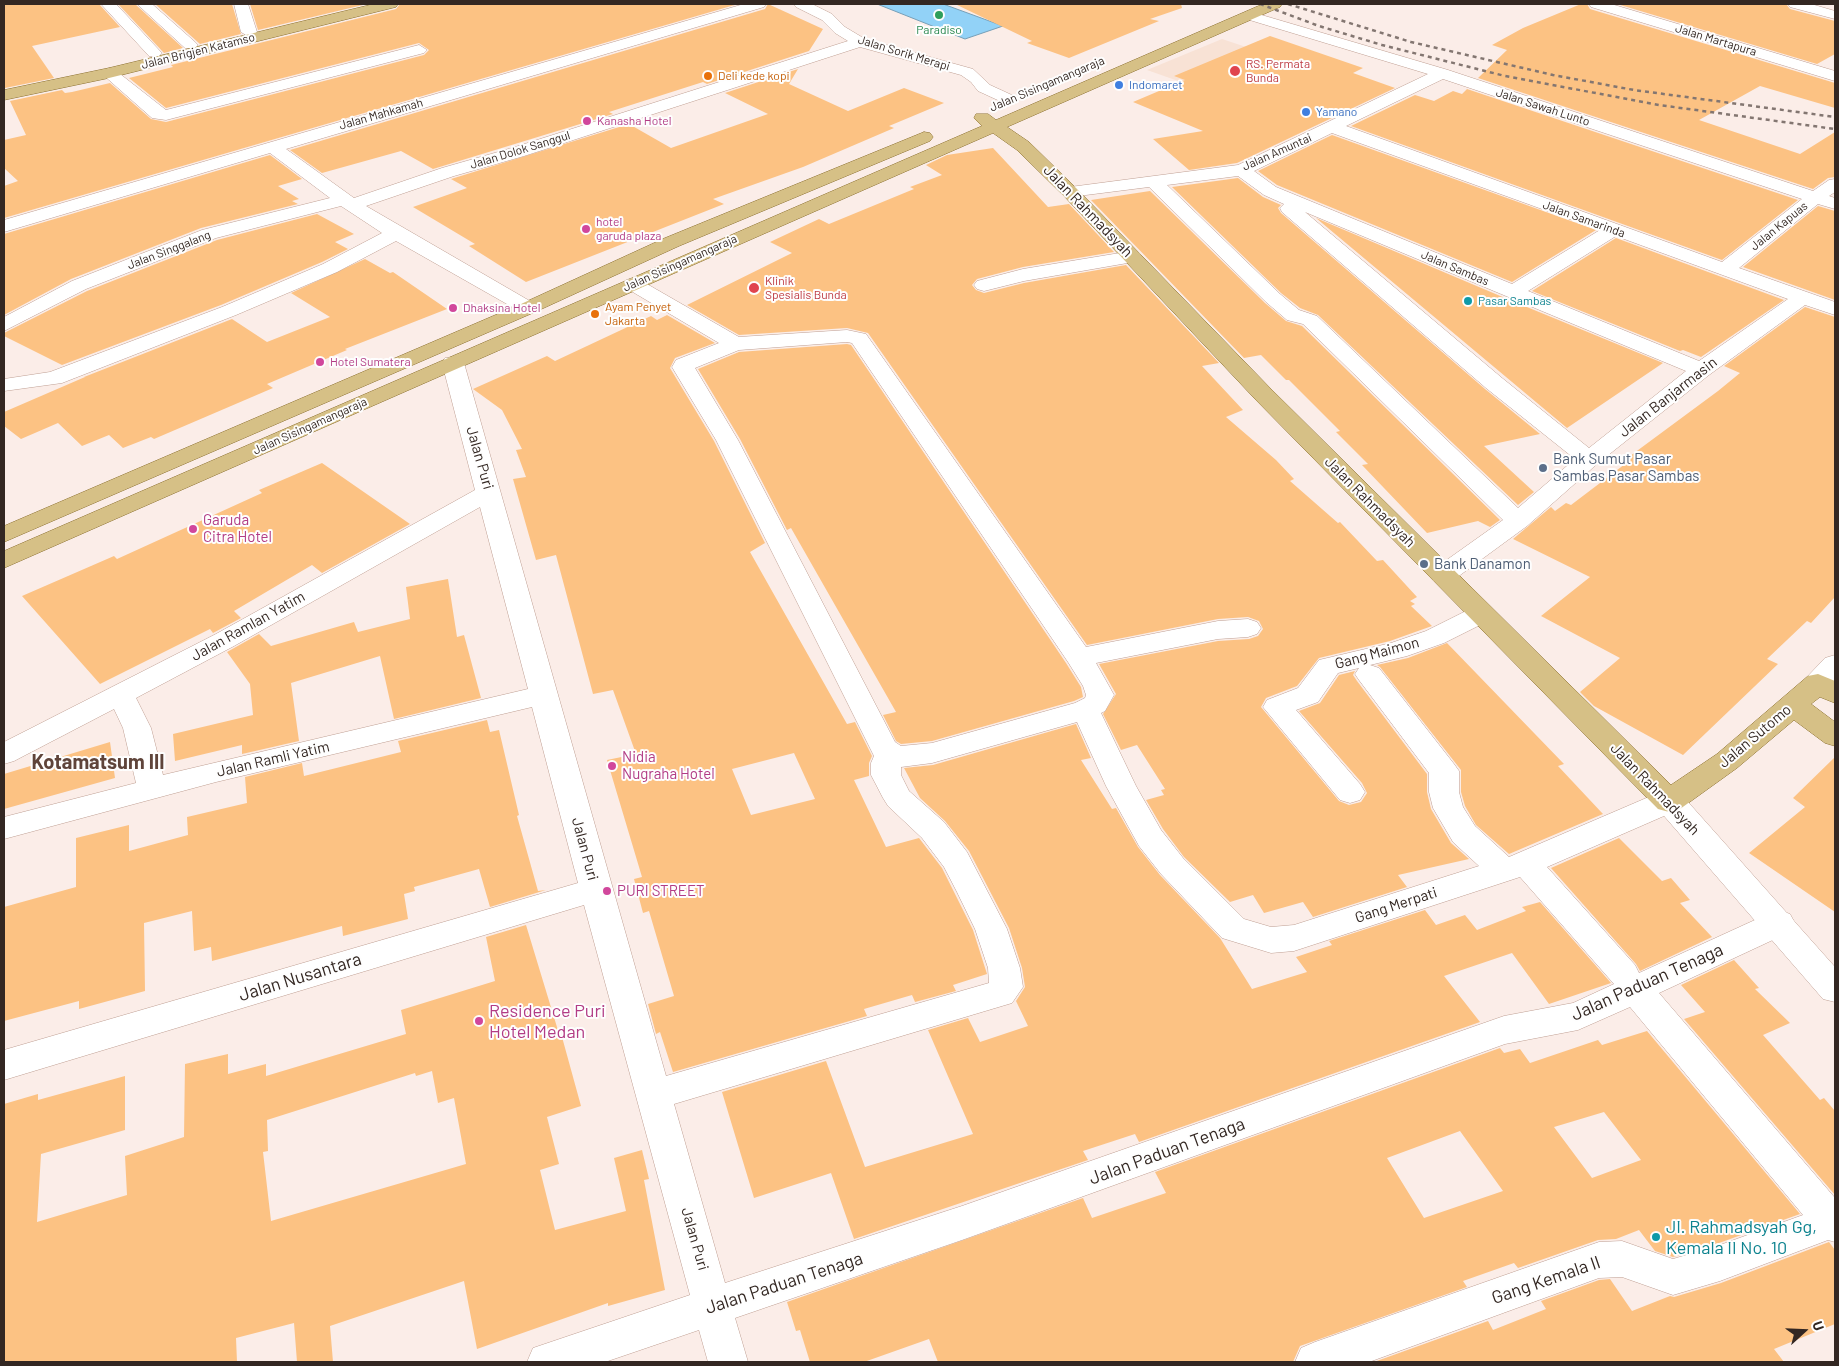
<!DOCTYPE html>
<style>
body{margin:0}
#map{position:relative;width:1839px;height:1366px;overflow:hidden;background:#fbede8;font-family:Barlow,sans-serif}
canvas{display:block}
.frame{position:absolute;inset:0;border:5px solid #332722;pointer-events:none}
.north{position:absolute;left:1779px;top:1306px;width:50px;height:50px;-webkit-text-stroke:4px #fefefe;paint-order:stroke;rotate:70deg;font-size:14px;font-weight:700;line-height:20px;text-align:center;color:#332722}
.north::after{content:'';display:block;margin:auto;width:18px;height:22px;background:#332722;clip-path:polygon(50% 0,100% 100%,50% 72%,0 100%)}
</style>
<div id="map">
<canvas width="1839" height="1366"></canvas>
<div class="frame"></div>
<div class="north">U</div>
</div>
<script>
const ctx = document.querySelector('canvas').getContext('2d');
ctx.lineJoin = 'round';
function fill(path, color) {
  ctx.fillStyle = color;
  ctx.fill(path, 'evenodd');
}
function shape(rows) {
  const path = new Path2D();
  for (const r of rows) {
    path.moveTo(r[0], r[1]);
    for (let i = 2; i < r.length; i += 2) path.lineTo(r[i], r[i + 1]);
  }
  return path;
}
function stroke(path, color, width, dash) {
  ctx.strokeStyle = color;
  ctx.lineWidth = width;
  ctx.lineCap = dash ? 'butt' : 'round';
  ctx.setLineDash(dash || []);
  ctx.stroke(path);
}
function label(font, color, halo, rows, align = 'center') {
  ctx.font = font + ' Barlow,sans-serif';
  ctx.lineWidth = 4;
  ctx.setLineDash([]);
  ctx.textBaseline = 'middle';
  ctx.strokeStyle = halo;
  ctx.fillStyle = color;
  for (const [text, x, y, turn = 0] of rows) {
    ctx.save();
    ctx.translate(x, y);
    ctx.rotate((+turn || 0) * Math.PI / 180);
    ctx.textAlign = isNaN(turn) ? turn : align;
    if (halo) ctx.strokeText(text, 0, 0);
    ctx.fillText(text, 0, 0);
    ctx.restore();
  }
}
const commercial = shape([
 [1222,39,1324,73,1249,106,1147,70]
]);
const water = shape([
 [877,4,943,4,1003,26,965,39,877,4]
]);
const building = shape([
 [4,4,99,4,120,27,32,46,54,78,5,88],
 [118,4,135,4,183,48,164,53],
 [155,4,232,4,241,34,200,44],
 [250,4,367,4,258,30],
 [400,4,738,4,4,218,4,186,18,181,4,168,4,140,26,135,10,101,62,90,65,93,72,92,110,83,151,119,166,122,424,55,429,50,419,43,166,108,129,78,173,67,171,65,396,9],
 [768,4,823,29,809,51,707,84,703,82,609,112,613,114,433,169,401,151,322,173,290,150,765,9],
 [955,4,1181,4,1182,8,1150,19,1159,21,1069,58,1027,43,1032,41],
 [1581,4,1587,4,1590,9,1835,83,1835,108,1760,86,1699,120,1800,154,1835,132,1835,177,1828,178,1813,189,1478,78,1507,50,1492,45,1523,28],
 [1617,4,1786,4,1790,9,1835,21,1835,54,1817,64],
 [1270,36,1363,68,1353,73,1395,88,1237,163,1189,170,1153,139,1203,131,1133,102,1185,80,1174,76],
 [798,69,789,84,848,111,904,88,944,103,889,126,894,128,803,167,713,199,724,204,526,282,469,246,475,244,413,207,467,188,451,179,629,124,671,148,768,114,725,93],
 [1467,89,1798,200,1722,260,1351,126,1415,95,1434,101,1453,91,1462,94],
 [1332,135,1596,230,1512,282,1277,185,1258,171],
 [993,148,1048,207,1069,204,1114,252,1023,267,977,279,972,285,976,290,984,293,1024,283,1126,265,1219,363,1202,366,1243,410,1226,417,1276,460,1294,479,1290,481,1338,523,1340,522,1377,561,1383,560,1417,597,1410,601,1415,604,1411,606,1432,626,1390,641,1319,658,1297,686,1266,698,1261,707,1339,801,1349,805,1361,802,1367,793,1362,783,1299,711,1320,703,1339,675,1355,671,1353,675,1357,681,1427,774,1427,792,1431,809,1451,843,1469,859,1398,875,1407,887,1313,917,1303,902,1264,913,1253,895,1230,902,1184,857,1163,829,1146,800,1164,795,1161,790,1165,789,1137,745,1121,750,1103,714,1116,694,1099,664,1218,641,1249,639,1258,636,1263,629,1259,621,1248,617,1218,619,1087,645,868,333,847,328,739,335,687,305,792,253,770,242,819,219,829,224,914,189,910,187,942,175,926,165,947,155],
 [270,155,302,179,278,186,299,199,292,201,298,204,201,228,71,279,4,315,4,234],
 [1238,178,1263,197,1281,205,1278,208,1281,213,1485,389,1540,434,1484,446,1534,492,1518,505,1318,315,1300,308,1281,293,1172,187],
 [1150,191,1265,303,1286,321,1302,326,1500,520,1490,527,1478,521,1427,533,1362,465,1368,464,1336,432,1340,431,1289,380,1286,380,1261,355,1244,358,1091,200],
 [1818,206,1835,211,1835,300,1743,267],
 [317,214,354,234,335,242,348,249,322,262,221,305,62,365,4,336,4,333,87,291,217,240],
 [1316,218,1505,298,1663,363,1567,428],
 [1616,238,1784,300,1701,357,1683,350,1680,351,1532,291],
 [365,259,390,273,393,272,447,309,345,349,347,350,267,384,273,388,154,439,151,437,123,448,109,435,82,446,58,423,21,439,4,426,4,412,85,377,84,377,232,319,267,342,330,317,291,293],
 [1805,307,1835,317,1835,597,1811,623,1807,621,1767,659,1778,664,1683,755,1594,706,1580,692,1620,658,1541,616,1590,577,1513,539,1551,507,1555,511,1566,503,1571,505,1629,461,1626,459,1718,391,1740,373,1724,366],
 [667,315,715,343,675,358,670,368,714,441,765,543,750,552,847,724,855,722,872,756,869,763,869,776,854,780,886,847,919,838,942,868,973,930,987,974,953,985,956,991,915,1002,912,995,864,1009,867,1016,673,1072,660,1032,656,1034,648,1004,674,996,649,911,643,913,634,879,642,877,607,760,636,754,613,690,593,694,556,555,536,560,513,479,526,477,516,450,522,449,502,410,473,389,547,356,555,361,651,316,657,320],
 [794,753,815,799,751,815,732,769],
 [847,344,851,345,1066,663,1081,687,1083,697,1074,701,932,741,901,744,896,741,883,715,896,712,791,528,787,530,740,439,698,369,739,352],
 [322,463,410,524,322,573,312,565,234,611,241,618,213,633,210,629,100,684,22,596,114,556,117,559,262,493,259,490],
 [448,579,457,637,464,635,481,698,394,719,380,656,291,683,299,741,242,754,242,745,175,761,173,734,253,715,250,684,227,652,259,634,271,646,354,622,358,632,410,619,406,587],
 [1447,643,1564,764,1558,766,1603,814,1509,854,1476,825,1465,806,1461,792,1461,770,1380,667,1377,665,1408,658],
 [487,720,490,732,499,730,519,815,517,816,538,891,546,890,490,907,479,869,414,887,415,891,404,894,408,919,343,936,342,926,212,961,211,947,194,951,192,911,144,923,145,991,79,1009,79,1001,4,1021,4,907,76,887,76,838,129,825,129,851,188,835,187,817,247,803,245,777,302,763,304,776,401,752,398,741],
 [1076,724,1091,758,1081,760,1112,809,1116,808,1138,847,1160,875,1220,938,1252,989,1307,972,1296,957,1332,945,1329,941,1425,910,1436,925,1465,915,1477,930,1526,911,1522,907,1540,902,1611,983,1549,1004,1512,953,1444,976,1480,1022,1139,1142,1135,1134,1083,1151,1088,1160,854,1239,831,1173,754,1198,722,1092,826,1061,865,1167,973,1134,928,1030,968,1018,980,1042,1028,1026,1016,1001,1025,987,1022,968,1009,928,969,851,945,821,920,798,904,768,933,765],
 [110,742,115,778,4,809,4,774],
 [1835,757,1835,912,1749,853,1805,807,1793,798],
 [1619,838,1662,881,1671,878,1690,900,1680,903,1712,937,1640,971,1636,964,1551,868],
 [526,925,560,1037,562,1037,581,1106,547,1117,559,1164,540,1170,555,1230,626,1211,614,1158,642,1150,649,1179,644,1180,665,1290,608,1306,608,1303,477,1349,464,1281,330,1326,333,1362,297,1362,294,1323,236,1338,237,1362,4,1362,4,1104,38,1094,38,1100,125,1076,125,1130,41,1154,37,1222,127,1195,125,1156,184,1137,185,1064,228,1054,228,1074,266,1064,266,1076,406,1034,401,1010,495,981,486,937],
 [432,1071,438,1103,454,1098,466,1164,271,1221,263,1152,268,1151,267,1120,415,1073,416,1076],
 [1734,960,1759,988,1755,989,1790,1023,1763,1035,1820,1100,1824,1098,1835,1111,1835,1195,1684,1019,1705,1012,1681,985],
 [1647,1031,1800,1214,1719,1243,1673,1257,1655,1251,1639,1230,1616,1239,1598,1240,1518,1268,1514,1263,1463,1281,1467,1287,1300,1346,1293,1362,938,1362,929,1339,864,1362,810,1362,800,1330,796,1331,787,1302,1083,1198,1092,1218,1166,1193,1155,1172,1500,1048,1504,1053,1520,1049,1530,1063,1598,1040,1602,1045],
 [1604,1112,1641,1160,1592,1178,1554,1127],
 [1460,1131,1503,1191,1424,1218,1387,1158],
 [1829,1242,1835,1250,1835,1324,1774,1349,1784,1362,1374,1362,1488,1321,1493,1330,1546,1309,1541,1301,1599,1280,1610,1279,1632,1311,1670,1296,1674,1297,1721,1283]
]);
const minor = shape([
 [101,4,116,4,159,50,162,53,159,56,149,56,101,4],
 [137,4,152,4,195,42,198,45,195,48,185,48,137,4],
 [234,4,248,4,257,32,254,35,249,37,241,32,234,4],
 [744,4,766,4,764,7,286,149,354,198,442,168,512,148,848,41,835,33,822,20,796,7,794,4,812,4,832,14,845,27,865,39,973,69,990,85,1014,96,1016,99,1008,104,1002,102,978,91,971,82,961,75,860,47,524,156,454,176,366,206,535,304,538,308,535,312,528,314,521,312,396,241,337,272,236,315,62,383,4,391,4,379,50,372,222,307,323,264,382,233,341,206,216,238,86,289,4,331,4,317,72,281,202,230,330,198,270,153,4,232,4,220,744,4],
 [1589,4,1611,4,1835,71,1835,81,1591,7,1589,4],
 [1248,11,1448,70,1813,191,1829,180,1835,179,1835,192,1829,196,1835,198,1835,209,1818,204,1739,268,1835,302,1835,315,1805,305,1709,375,1597,464,1527,526,1452,581,1443,583,1434,581,1430,575,1434,569,1503,520,1303,324,1287,320,1266,302,1149,187,1070,197,1064,196,1061,192,1064,188,1070,187,1238,165,1428,74,1243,18,1241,15,1248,11],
 [1443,79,1802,199,1722,262,1346,126,1443,79],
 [1332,133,1600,230,1512,284,1276,187,1254,171,1332,133],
 [1238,176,1264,195,1284,204,1280,208,1282,212,1486,388,1575,459,1518,508,1317,316,1299,310,1280,294,1167,185,1238,176],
 [1305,212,1506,296,1686,371,1589,448,1502,378,1305,212],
 [1616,236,1788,299,1699,361,1528,291,1616,236],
 [419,45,427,50,424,53,166,120,152,118,101,73,109,68,115,70,166,110,419,45],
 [1132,251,1139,253,1142,257,1139,261,1024,281,984,291,977,289,974,285,977,281,1023,269,1132,251],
 [633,278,640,280,739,337,847,330,866,334,1086,647,1218,621,1248,619,1257,622,1261,628,1257,634,1248,637,1218,639,1096,663,1114,695,1105,711,1101,713,1136,786,1161,830,1183,858,1244,919,1271,927,1294,925,1479,866,1453,842,1433,808,1429,792,1429,773,1359,680,1355,674,1359,668,1338,673,1318,702,1296,710,1360,784,1365,792,1360,800,1350,803,1340,800,1263,707,1267,700,1298,688,1319,660,1391,643,1426,631,1472,608,1481,606,1490,608,1494,614,1490,620,1444,643,1407,656,1370,665,1379,668,1454,764,1459,771,1459,792,1463,807,1475,826,1509,857,1658,793,1669,790,1680,793,1684,801,1680,809,1547,867,1635,965,1639,973,1768,914,1779,910,1790,914,1795,923,1790,932,1659,993,1835,1198,1835,1242,1828,1240,1720,1281,1673,1295,1622,1277,1599,1278,1369,1362,1295,1362,1301,1348,1315,1342,1599,1242,1622,1241,1673,1259,1720,1245,1803,1215,1630,1007,1578,1030,1505,1044,962,1240,735,1318,748,1362,708,1362,699,1330,605,1362,527,1362,533,1348,690,1295,584,905,4,1080,4,1050,578,883,532,707,216,782,4,839,4,817,136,783,123,728,114,709,14,761,4,764,4,742,216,634,475,490,442,363,445,358,453,357,461,358,464,363,666,1076,989,983,988,968,975,929,957,892,944,867,922,838,888,806,883,798,871,775,871,763,874,756,716,440,672,367,676,360,719,343,626,288,623,284,626,280,633,278],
 [847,342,852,343,1068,662,1083,686,1086,695,1085,698,1075,703,932,743,901,746,895,742,738,440,695,368,739,350,847,342],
 [480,507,528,689,163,775,151,728,136,698,234,646,480,507],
 [1077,722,1106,786,1139,846,1161,874,1222,938,1271,953,1294,951,1520,877,1614,984,1573,1003,1504,1016,962,1206,725,1283,674,1104,1012,1003,1023,987,1020,968,1007,929,967,852,944,822,909,791,901,775,901,767,932,763,1077,722]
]);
const tertiary = shape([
 [1669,790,1680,793,1835,967,1835,1002,1823,999,1658,809,1654,801,1658,793,1669,790]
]);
const secondary = shape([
 [1788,4,1811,4,1835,11,1835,19,1790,7,1788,4],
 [1835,655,1835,681,1828,690,1818,692,1808,690,1804,683,1808,676,1825,658,1835,655]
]);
const primary = shape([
 [374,4,398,4,396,7,109,78,4,100,4,90,109,68,374,4],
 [1263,4,1282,4,1280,7,1007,127,1029,142,1076,188,1271,389,1671,785,1717,754,1808,676,1818,674,1835,681,1835,703,1820,697,1811,704,1835,722,1835,746,1825,743,1794,720,1737,768,1680,809,1669,812,1658,809,1255,399,1064,196,1017,150,993,133,4,568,4,551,982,126,974,118,976,114,988,114,996,120,1263,4],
 [924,132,930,133,933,137,930,141,679,246,535,312,4,542,4,526,521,304,665,238,924,132]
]);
const rail = shape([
 [1260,4,1319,26,1382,45,1505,76,1659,105,1835,129],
 [1288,4,1411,42,1553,75,1634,90,1835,117]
]);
const markers = [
 [939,15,5,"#2e9e5b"],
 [1235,71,6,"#e0444e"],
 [708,76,5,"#e8710a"],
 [1119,85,5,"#3f7fe0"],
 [1306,112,5,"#3f7fe0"],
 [587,121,5,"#d1479c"],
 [586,229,5,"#d1479c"],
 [754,288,6,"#e0444e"],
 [1468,301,5,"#0f9aa8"],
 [453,308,5,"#d1479c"],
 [595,314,5,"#e8710a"],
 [320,362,5,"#d1479c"],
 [1543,468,5,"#5c6f8a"],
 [193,529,5,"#d1479c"],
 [1424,564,5,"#5c6f8a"],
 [612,766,5,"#d1479c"],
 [607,891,5,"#d1479c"],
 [479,1021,5,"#d1479c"],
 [1656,1237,5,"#0f9aa8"]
];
const farLeisurenames = [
 ["Paradiso",939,30]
];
const farStreetnames = [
 ["Jalan Martapura",1716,40,17],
 ["Jalan Brigjen Katamso",198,51,-14],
 ["Jalan Sorik Merapi",904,53,17],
 ["Jalan Sisingamangaraja",1047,84,-23],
 ["Jalan Sawah Lunto",1543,107,18],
 ["Jalan Mahkamah",381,114,-16],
 ["Jalan Dolok Sanggul",520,150,-17],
 ["Jalan Amuntai",1277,152,-24],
 ["Jalan Samarinda",1584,219,20],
 ["Jalan Kapuas",1779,226,-39],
 ["Jalan Singgalang",169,250,-21],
 ["Jalan Sisingamangaraja",680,263,-24],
 ["Jalan Sambas",1455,268,23],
 ["Jalan Sisingamangaraja",310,426,-24]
];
const farHealthnames = [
 ["RS. Permata",1246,64],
 ["Bunda",1246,78],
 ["Klinik",765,281],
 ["Spesialis Bunda",765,295]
];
const farFoodnames = [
 ["Deli kede kopi",718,76],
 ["Ayam Penyet",605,307],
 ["Jakarta",605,321]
];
const farShopnames = [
 ["Indomaret",1129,85],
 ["Yamano",1316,112]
];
const farHotelnames = [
 ["Kanasha Hotel",597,121],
 ["hotel",596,222],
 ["garuda plaza",596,236],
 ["Dhaksina Hotel",463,308],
 ["Hotel Sumatera",330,362]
];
const farCulturenames = [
 ["Pasar Sambas",1478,301]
];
const streetNames = [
 ["Jalan Rahmadsyah",1088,211,46],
 ["Jalan Banjarmasin",1668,397,-38],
 ["Jalan Puri",480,458,74],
 ["Jalan Rahmadsyah",1370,502,45],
 ["Jalan Ramlan Yatim",248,626,-29],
 ["Gang Maimon",1377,653,-15],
 ["Jalan Sutomo",1755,736,-40],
 ["Jalan Ramli Yatim",273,759,-13],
 ["Jalan Rahmadsyah",1655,789,46],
 ["Jalan Puri",585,849,75],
 ["Gang Merpati",1396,905,-18],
 ["Jalan Puri",695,1239,74]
];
const serviceNames = [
 ["Bank Sumut Pasar",1553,459],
 ["Sambas Pasar Sambas",1553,476],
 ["Bank Danamon",1434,564]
];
const hotelNames = [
 ["Garuda",203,520],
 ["Citra Hotel",203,537],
 ["Nidia",622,757],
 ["Nugraha Hotel",622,774],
 ["PURI STREET",617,891]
];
const nearStreetnames = [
 ["Jalan Nusantara",300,977,-17],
 ["Jalan Paduan Tenaga",1647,982,-24],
 ["Jalan Paduan Tenaga",1167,1151,-20],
 ["Gang Kemala II",1546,1280,-19],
 ["Jalan Paduan Tenaga",784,1283,-18]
];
const nearHotelnames = [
 ["Residence Puri",489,1011],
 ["Hotel Medan",489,1032]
];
const nearCulturenames = [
 ["Jl. Rahmadsyah Gg,",1666,1227],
 ["Kemala II No. 10",1666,1248]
];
const districtNames = [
 ["Kotamatsum III",98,762]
];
fill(commercial, '#f8e2d5');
fill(water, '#92d2f7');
stroke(water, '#769fb7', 1);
fill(building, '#fcc283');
stroke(minor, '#bf9f93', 1);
stroke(tertiary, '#bf9f93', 1);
stroke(secondary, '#bf9f93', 1);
stroke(primary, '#8b6f2f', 1);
fill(minor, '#fff');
fill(tertiary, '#fff');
fill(secondary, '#fff');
fill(primary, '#d6c086');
stroke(rail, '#837671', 2.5, [4, 4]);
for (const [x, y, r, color] of markers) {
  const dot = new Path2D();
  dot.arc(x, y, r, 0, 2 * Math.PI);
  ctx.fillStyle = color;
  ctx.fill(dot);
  stroke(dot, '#fefefe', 2);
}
label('12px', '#27864d', '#fefefe', farLeisurenames);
label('12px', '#332722', '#fefefe', farStreetnames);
label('12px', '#be3a42', '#fefefe', farHealthnames, 'left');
label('12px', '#c56008', '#fefefe', farFoodnames, 'left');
label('12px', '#366cbe', '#fefefe', farShopnames, 'left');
label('12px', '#b23c85', '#fefefe', farHotelnames, 'left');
label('12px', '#0d838f', '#fefefe', farCulturenames, 'left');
label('15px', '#332722', '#fefefe', streetNames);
label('15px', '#4e5e75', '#fefefe', serviceNames, 'left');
label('15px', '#b23c85', '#fefefe', hotelNames, 'left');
label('18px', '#332722', '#fefefe', nearStreetnames);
label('18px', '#b23c85', '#fefefe', nearHotelnames, 'left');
label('18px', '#0d838f', '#fefefe', nearCulturenames, 'left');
label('bold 20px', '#5f443a', '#fefefe', districtNames);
</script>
